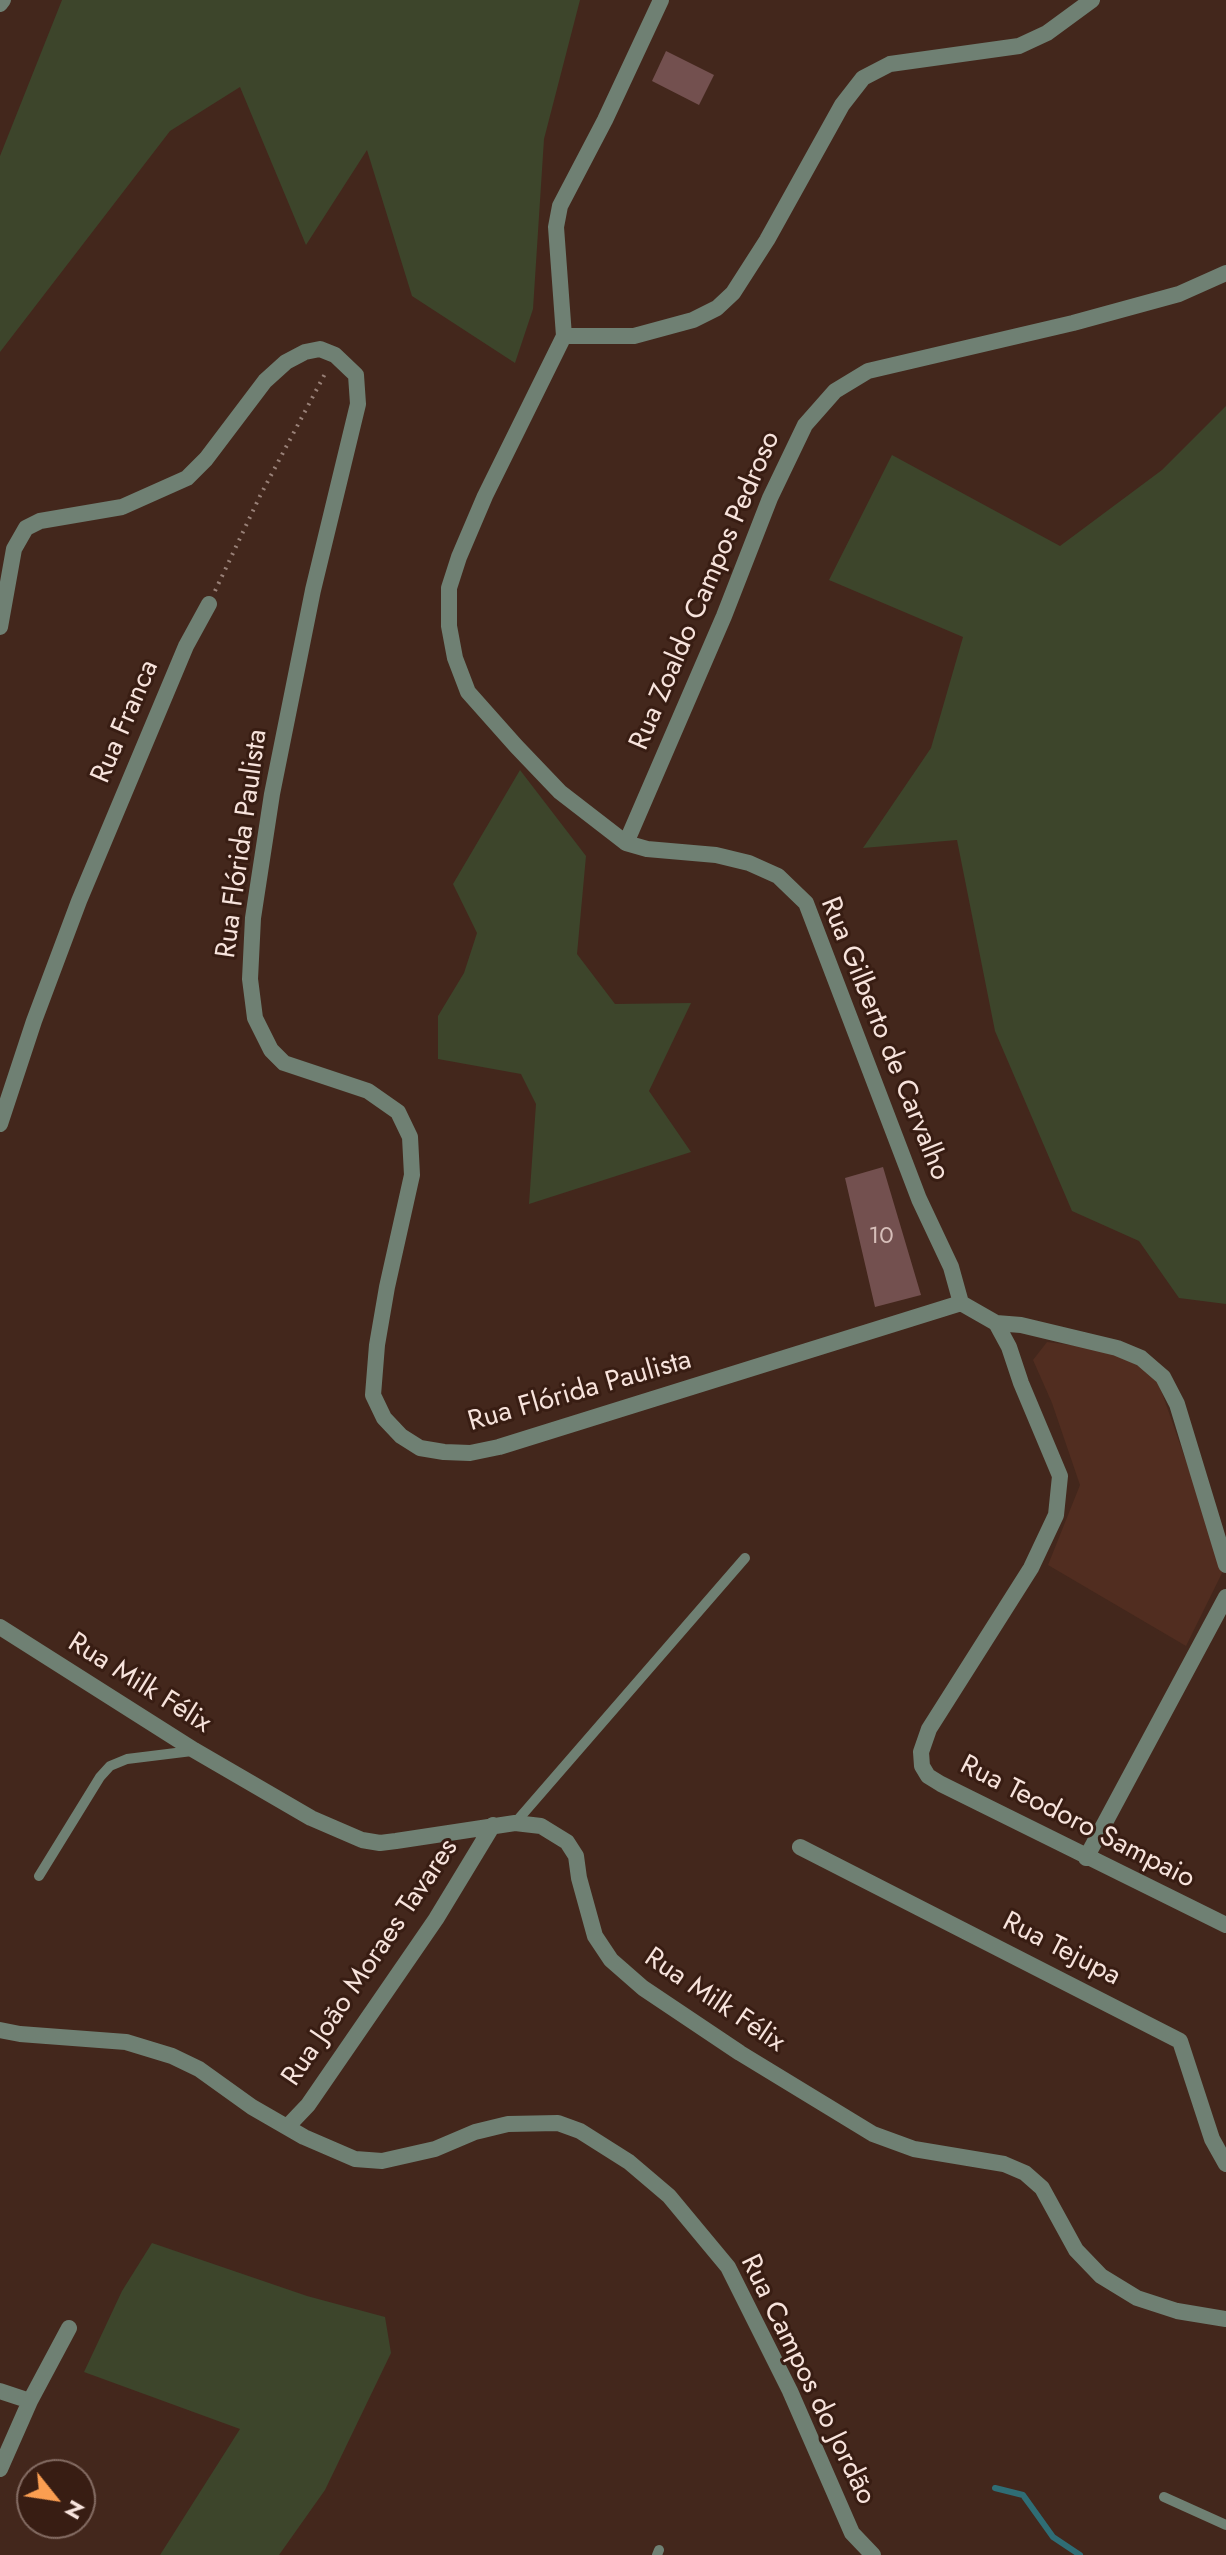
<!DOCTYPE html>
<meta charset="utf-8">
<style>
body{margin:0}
#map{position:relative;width:1226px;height:2555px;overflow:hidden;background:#43271c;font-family:Jost,sans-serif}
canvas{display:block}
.north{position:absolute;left:16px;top:2459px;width:80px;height:80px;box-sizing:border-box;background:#381d13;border:2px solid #846c63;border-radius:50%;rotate:120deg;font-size:22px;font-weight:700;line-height:32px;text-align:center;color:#f7e3dc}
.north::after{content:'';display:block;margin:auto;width:28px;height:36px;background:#fb9e51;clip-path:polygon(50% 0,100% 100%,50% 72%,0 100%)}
</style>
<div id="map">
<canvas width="1226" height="2555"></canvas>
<div class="north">N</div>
</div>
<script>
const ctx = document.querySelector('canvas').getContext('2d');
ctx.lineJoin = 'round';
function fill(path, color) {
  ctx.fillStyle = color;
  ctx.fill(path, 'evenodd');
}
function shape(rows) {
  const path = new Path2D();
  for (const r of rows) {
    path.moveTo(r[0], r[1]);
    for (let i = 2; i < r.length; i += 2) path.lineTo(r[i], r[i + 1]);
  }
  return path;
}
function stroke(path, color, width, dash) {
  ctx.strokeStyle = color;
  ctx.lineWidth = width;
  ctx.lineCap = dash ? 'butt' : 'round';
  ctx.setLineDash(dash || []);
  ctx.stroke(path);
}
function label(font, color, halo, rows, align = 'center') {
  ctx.font = font + ' Jost,sans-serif';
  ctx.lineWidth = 6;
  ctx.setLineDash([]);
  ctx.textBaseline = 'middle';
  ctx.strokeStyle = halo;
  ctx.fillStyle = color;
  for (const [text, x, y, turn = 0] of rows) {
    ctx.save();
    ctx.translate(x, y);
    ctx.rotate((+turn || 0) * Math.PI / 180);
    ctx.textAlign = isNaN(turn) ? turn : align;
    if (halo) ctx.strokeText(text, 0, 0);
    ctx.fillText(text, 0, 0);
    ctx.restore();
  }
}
const built = shape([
 [1047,1342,1103,1349,1155,1373,1224,1569,1186,1646,1048,1565,1080,1485,1052,1403,1033,1360]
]);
const green = shape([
 [62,0,580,0,544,139,533,309,515,363,412,296,367,150,306,245,240,87,170,131,0,352,0,156],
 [1226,406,1226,1304,1179,1298,1139,1241,1072,1211,995,1031,957,840,863,848,931,748,963,637,829,580,892,455,1060,546,1162,470],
 [520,770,586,856,577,954,615,1004,691,1003,649,1091,691,1152,529,1204,536,1104,521,1074,438,1059,438,1016,464,973,477,933,453,884],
 [152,2243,307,2296,385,2317,391,2353,325,2490,279,2555,160,2555,240,2429,84,2372,122,2291]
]);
const stream = shape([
 [995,2488,1023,2495,1053,2537,1080,2555]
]);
const building = shape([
 [666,51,714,75,699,105,652,81],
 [883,1167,921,1295,875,1307,845,1178]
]);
const path = shape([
 [215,591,260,496,327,370]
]);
const lane = shape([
 [515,1823,745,1558],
 [39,1876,100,1777,110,1766,127,1759,192,1751],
 [1164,2497,1226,2525],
 [657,2555,659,2550]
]);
const street = shape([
 [661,0,605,120,560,206,556,227,564,336,485,496,459,557,449,588,449,626,455,658,468,692,516,746,560,792,626,843,647,849,716,855,749,863,778,876,806,903,919,1199,951,1267,961,1303,996,1323,1021,1325,1117,1348,1141,1358,1163,1377,1177,1404,1226,1565],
 [0,4,3,0],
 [564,336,634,336,693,320,717,308,733,293,767,240,842,105,863,78,890,64,1019,46,1047,33,1092,0],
 [0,627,14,549,26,528,40,521,122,507,187,478,206,459,265,381,286,362,305,352,320,349,335,355,356,375,358,404,313,590,272,794,253,918,250,979,255,1018,271,1050,284,1063,368,1091,398,1112,410,1137,412,1175,387,1287,377,1345,373,1395,384,1418,401,1436,420,1448,444,1452,470,1453,499,1447,961,1303],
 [626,843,724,616,770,498,805,425,835,391,868,371,1073,323,1179,294,1226,273],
 [0,1124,34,1021,79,901,186,646,209,604],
 [996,1323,1009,1347,1021,1383,1060,1476,1056,1515,1031,1568,929,1729,921,1752,922,1766,928,1776,941,1784,1226,1925],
 [0,1627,194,1750,311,1818,362,1840,380,1843,396,1841,515,1823,541,1826,567,1842,576,1856,579,1878,595,1936,611,1960,643,1988,740,2053,873,2134,914,2149,1004,2164,1025,2173,1042,2188,1076,2250,1101,2276,1137,2298,1177,2311,1226,2319],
 [800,1847,1180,2041,1212,2139,1226,2164],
 [1086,1858,1226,1597],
 [0,2030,20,2034,126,2042,172,2056,199,2069,252,2107,304,2137,355,2159,382,2161,435,2149,475,2132,508,2124,558,2123,580,2131,629,2162,669,2196,728,2267,790,2391,852,2533,873,2555],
 [288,2126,308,2105,436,1919,493,1825],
 [0,2391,30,2401],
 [0,2469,30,2401,69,2328]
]);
const numberNames = [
 ["10",881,1237]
];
const streetNames = [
 ["Rua Zoaldo Campos Pedroso",706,591,-67],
 ["Rua Franca",126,722,-67],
 ["Rua Flórida Paulista",243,844,-82],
 ["Rua Gilberto de Carvalho",884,1039,68],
 ["Rua Flórida Paulista",580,1392,-16],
 ["Rua Milk Félix",139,1684,32],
 ["Rua Teodoro Sampaio",1077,1823,27],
 ["Rua Tejupa",1061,1950,27],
 ["Rua João Moraes Tavares",371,1963,-56],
 ["Rua Milk Félix",714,2001,34],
 ["Rua Campos do Jordão",807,2380,64]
];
fill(built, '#512d20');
fill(green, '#3d452b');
stroke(stream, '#2f6d75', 6);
fill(building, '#73504f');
stroke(path, '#998178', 4, [2, 6]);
stroke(lane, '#6f8073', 10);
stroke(street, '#6f8073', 16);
label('24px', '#d6beb9', null, numberNames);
label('28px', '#f7e3dc', '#381d13', streetNames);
</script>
